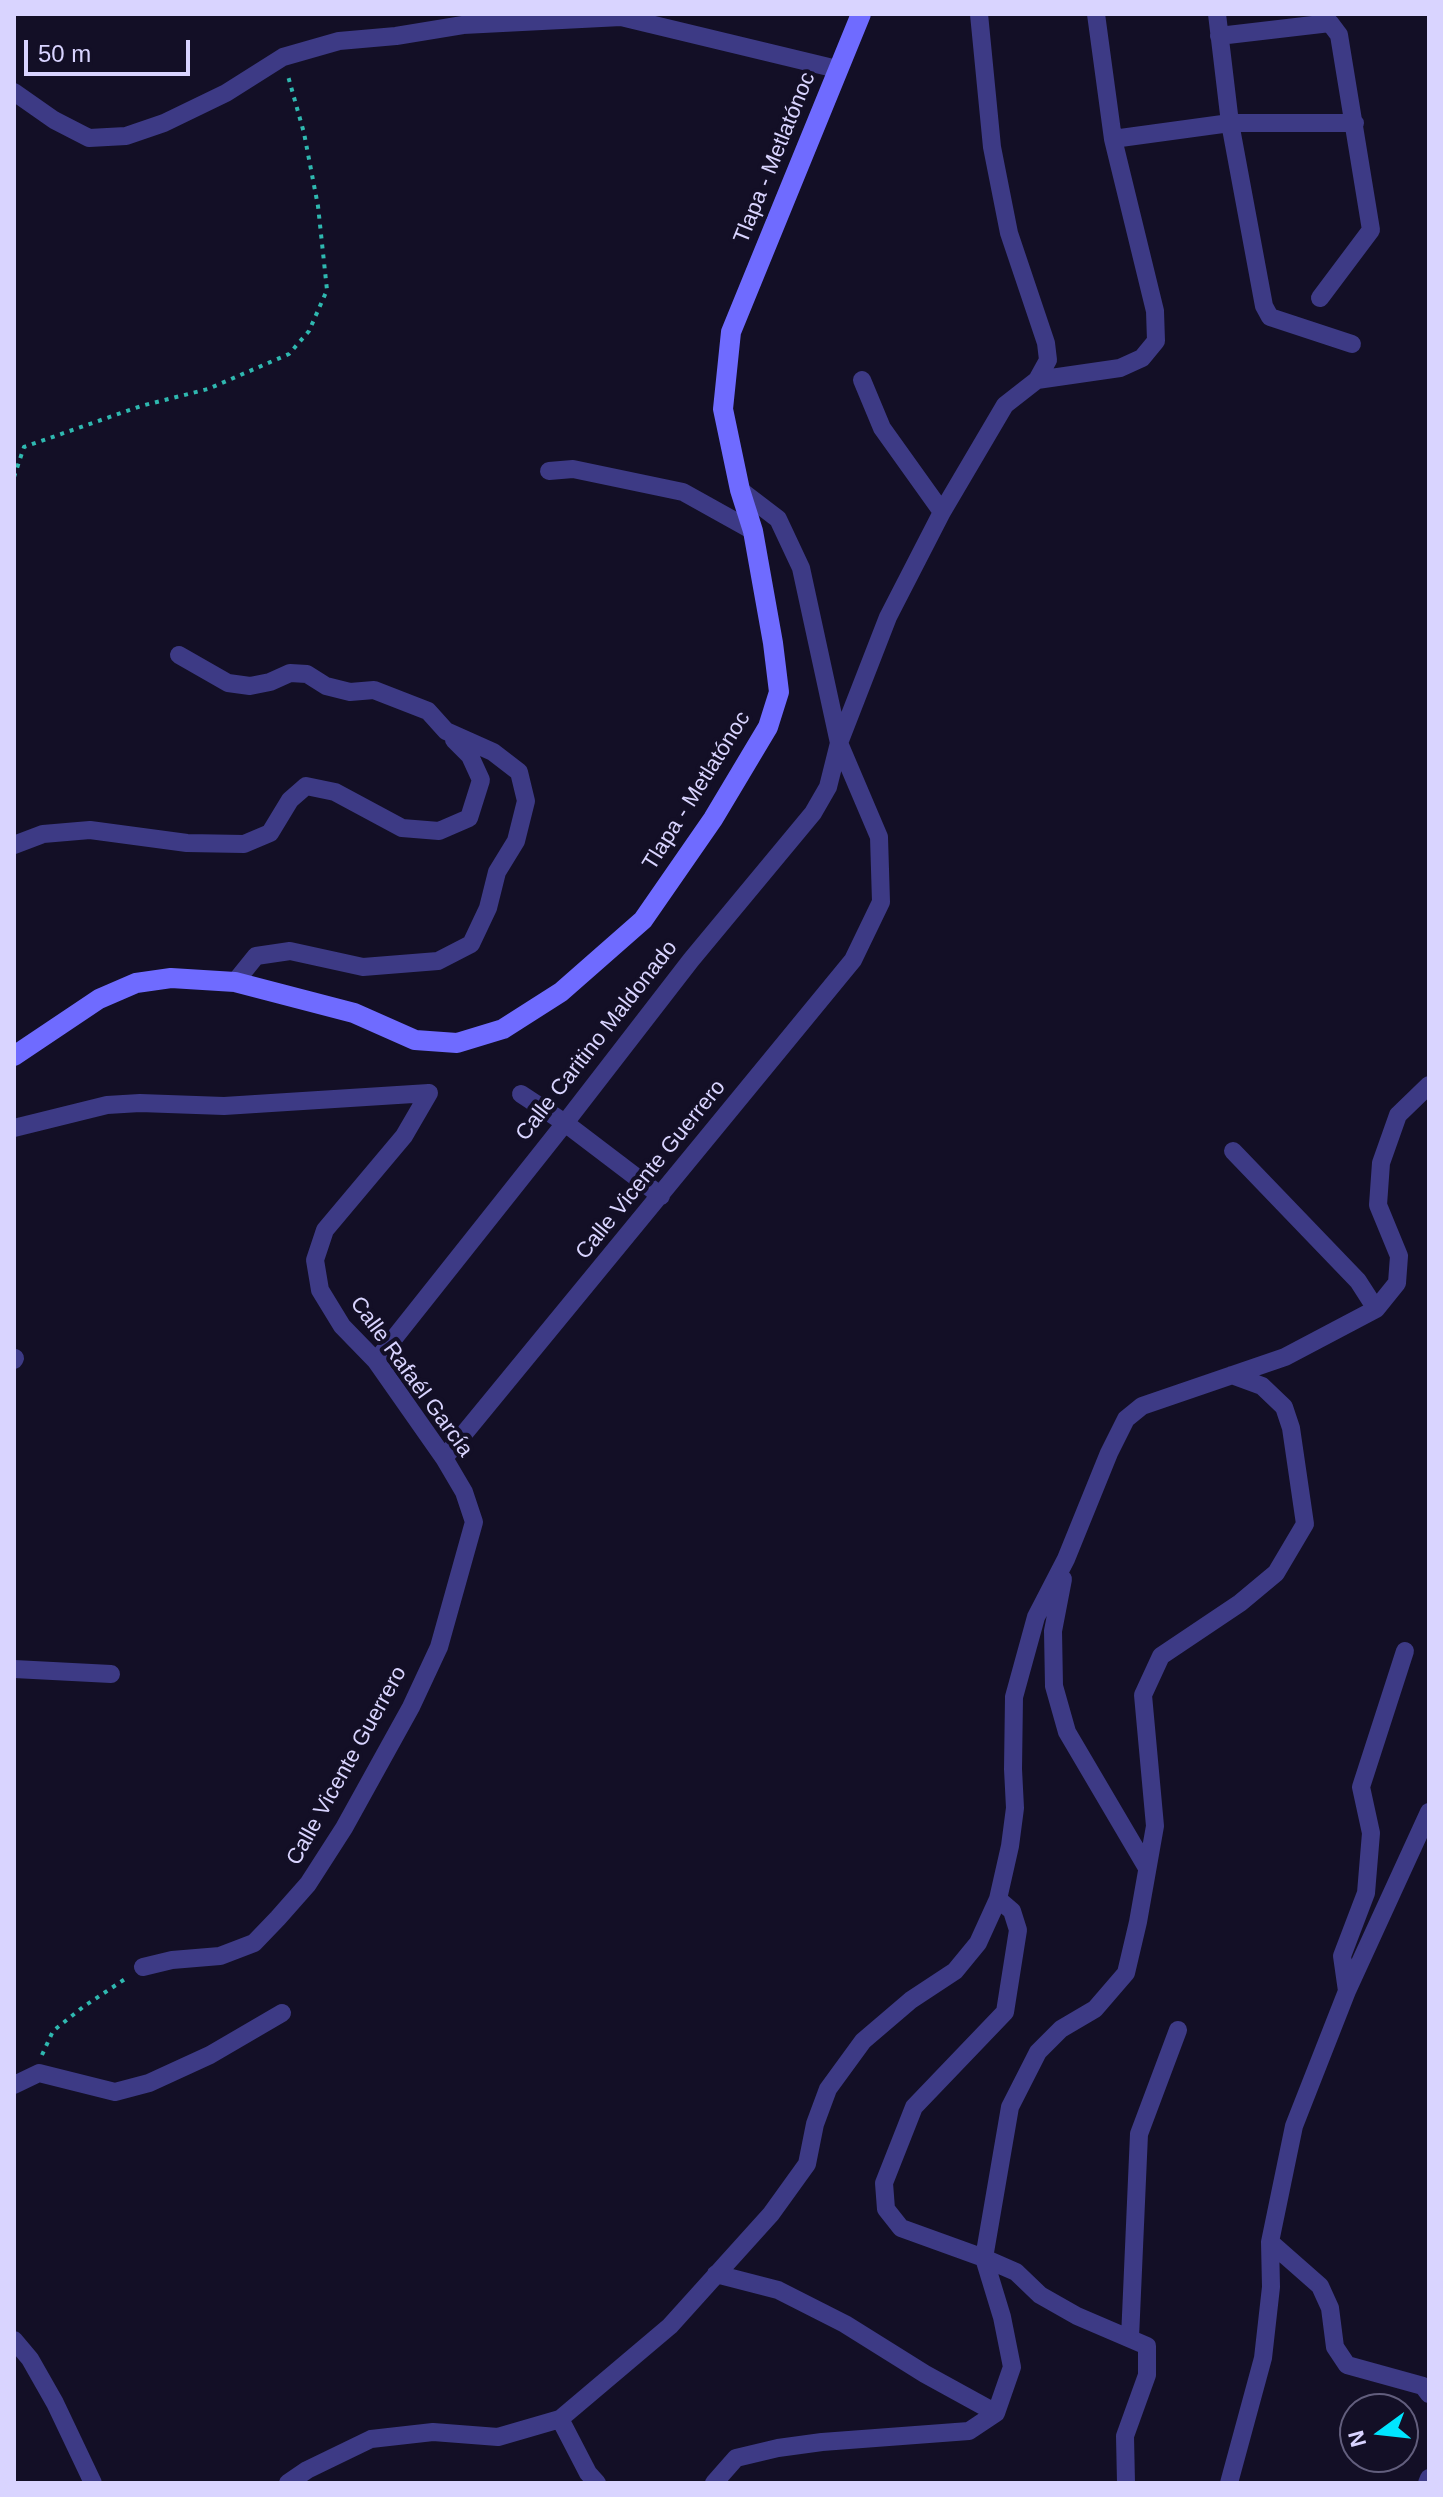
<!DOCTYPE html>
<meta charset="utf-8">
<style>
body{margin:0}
#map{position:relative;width:1443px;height:2497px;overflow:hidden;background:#130f26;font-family:Arial,sans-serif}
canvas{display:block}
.frame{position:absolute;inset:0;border:16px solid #d9d4ff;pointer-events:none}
.north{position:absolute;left:1339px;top:2393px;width:80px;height:80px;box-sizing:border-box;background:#130f26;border:2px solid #625e7d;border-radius:50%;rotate:255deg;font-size:22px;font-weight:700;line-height:32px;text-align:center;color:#d9d4ff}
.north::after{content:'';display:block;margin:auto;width:28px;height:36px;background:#00e5ff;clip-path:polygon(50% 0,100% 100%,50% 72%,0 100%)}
.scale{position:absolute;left:24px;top:40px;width:166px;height:36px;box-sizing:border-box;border:4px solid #d9d4ff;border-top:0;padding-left:10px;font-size:24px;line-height:28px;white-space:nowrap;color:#d9d4ff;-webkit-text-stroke:6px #130f26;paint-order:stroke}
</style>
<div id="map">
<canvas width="1443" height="2497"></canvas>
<div class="frame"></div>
<div class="north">N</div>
<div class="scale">50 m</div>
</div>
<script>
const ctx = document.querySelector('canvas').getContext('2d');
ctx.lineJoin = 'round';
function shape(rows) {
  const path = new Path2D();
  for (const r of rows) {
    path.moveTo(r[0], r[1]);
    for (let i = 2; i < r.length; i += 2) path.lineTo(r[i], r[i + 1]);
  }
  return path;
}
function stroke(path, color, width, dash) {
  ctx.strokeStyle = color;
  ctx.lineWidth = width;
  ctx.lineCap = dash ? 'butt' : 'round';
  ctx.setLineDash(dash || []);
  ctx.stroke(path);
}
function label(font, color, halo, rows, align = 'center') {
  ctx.font = font + ' Arial,sans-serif';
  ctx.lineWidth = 8;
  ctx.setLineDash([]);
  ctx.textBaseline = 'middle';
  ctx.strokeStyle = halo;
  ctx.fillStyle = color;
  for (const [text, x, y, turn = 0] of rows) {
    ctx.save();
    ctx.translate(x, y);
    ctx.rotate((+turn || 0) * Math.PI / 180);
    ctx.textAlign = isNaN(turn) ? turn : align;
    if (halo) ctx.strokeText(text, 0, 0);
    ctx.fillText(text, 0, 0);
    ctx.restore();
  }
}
const path = shape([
 [14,477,24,447,141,406,208,389,289,354,309,331,327,290,318,206,304,133,288,76],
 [42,2055,53,2031,83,2007,128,1977]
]);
const minor = shape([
 [1217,14,1230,123,1264,306,1270,317,1352,344],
 [1219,36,1330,23,1339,35,1371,230,1320,298],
 [14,92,54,120,89,138,126,136,164,123,226,93,283,57,339,41,396,36,463,25,621,17,837,69],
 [1113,139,1230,123,1355,123],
 [862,380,882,428,942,512],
 [1037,380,1120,368,1142,358,1156,341,1155,311,1113,139,1096,14],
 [549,471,573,469,683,492,753,531],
 [179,655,228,683,250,686,270,682,290,673,307,674,326,686,350,692,374,690,428,711,446,731,493,752,519,772,526,801,516,841,497,872,488,908,471,944,438,961,363,967,290,951,256,956,235,982],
 [14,845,43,834,90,830,187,843,244,844,270,833,290,800,306,786,335,792,402,828,439,831,469,818,481,780,470,756,454,740],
 [521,1094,565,1123,661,1196],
 [14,1128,107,1105,140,1103,224,1106,429,1093],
 [1233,1151,1358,1281,1376,1309],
 [14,1360,15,1358],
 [376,1361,565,1123,691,960,813,813,828,787,839,743,888,617,942,512,1005,405,1037,380,1048,360,1046,343,1009,233,992,147,979,14],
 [444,1458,853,960,881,902,879,837,839,743,801,568,778,519,740,490],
 [1063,1579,1053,1631,1054,1686,1067,1732,1147,1868],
 [14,1669,111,1674],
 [998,1899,1012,1911,1018,1930,1005,2012,914,2107,884,2183,886,2209,901,2228,984,2258,1016,2272,1040,2295,1077,2316,1147,2346,1147,2375,1125,2436,1126,2483],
 [143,1967,172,1960,220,1956,254,1943,278,1918,308,1884,344,1828,411,1707,439,1647,474,1522,464,1492,444,1458,376,1361,342,1326,320,1290,315,1260,325,1230,404,1136,429,1093],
 [1347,1991,1342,1956,1366,1893,1371,1833,1361,1787,1405,1651],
 [14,2085,39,2073,115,2092,149,2083,210,2055,282,2013],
 [1270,2242,1320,2286,1330,2308,1335,2347,1347,2365,1423,2386,1429,2394],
 [716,2274,778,2290,845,2324,925,2374,996,2413],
 [1130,2338,1139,2134,1178,2030],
 [14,2340,30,2359,55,2403,93,2483],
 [560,2419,588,2473,597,2483],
 [288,2483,307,2470,371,2439,433,2432,498,2437,560,2419,670,2326,771,2214,807,2164,815,2124,828,2089,863,2041,911,2000,955,1971,978,1943,998,1899,1010,1846,1015,1808,1013,1769,1014,1697,1036,1617,1066,1559,1109,1453,1126,1419,1142,1406,1285,1357,1376,1309,1397,1283,1399,1256,1378,1205,1381,1163,1398,1115,1429,1085],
 [714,2483,736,2458,778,2448,822,2442,969,2431,996,2413,1012,2367,1002,2317,984,2258,1010,2107,1038,2052,1061,2029,1095,2009,1126,1973,1138,1922,1155,1826,1143,1695,1161,1656,1240,1603,1276,1573,1305,1524,1291,1428,1284,1407,1262,1386,1232,1375],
 [1229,2483,1263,2358,1271,2287,1270,2242,1294,2126,1347,1991,1429,1812],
 [1427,2483,1429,2478]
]);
const secondary = shape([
 [14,1056,99,999,136,983,171,978,235,982,354,1013,415,1040,457,1043,503,1029,561,992,643,920,713,819,768,727,779,692,773,643,753,531,740,490,723,409,731,332,861,14]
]);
const streetNames = [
 ["Tlapa - Metlatónoc",775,158,-68],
 ["Tlapa - Metlatónoc",697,791,-58],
 ["Calle Caritino Maldonado",597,1041,-52],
 ["Calle Vicente Guerrero",651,1170,-51],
 ["Calle Rafaél García",411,1377,54],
 ["Calle Vicente Guerrero",347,1766,-61]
];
stroke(path, '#2fb8b0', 4, [4, 6]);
stroke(minor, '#3d3a85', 18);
stroke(secondary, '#6f6bff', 20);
label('22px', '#d9d4ff', '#130f26', streetNames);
</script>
